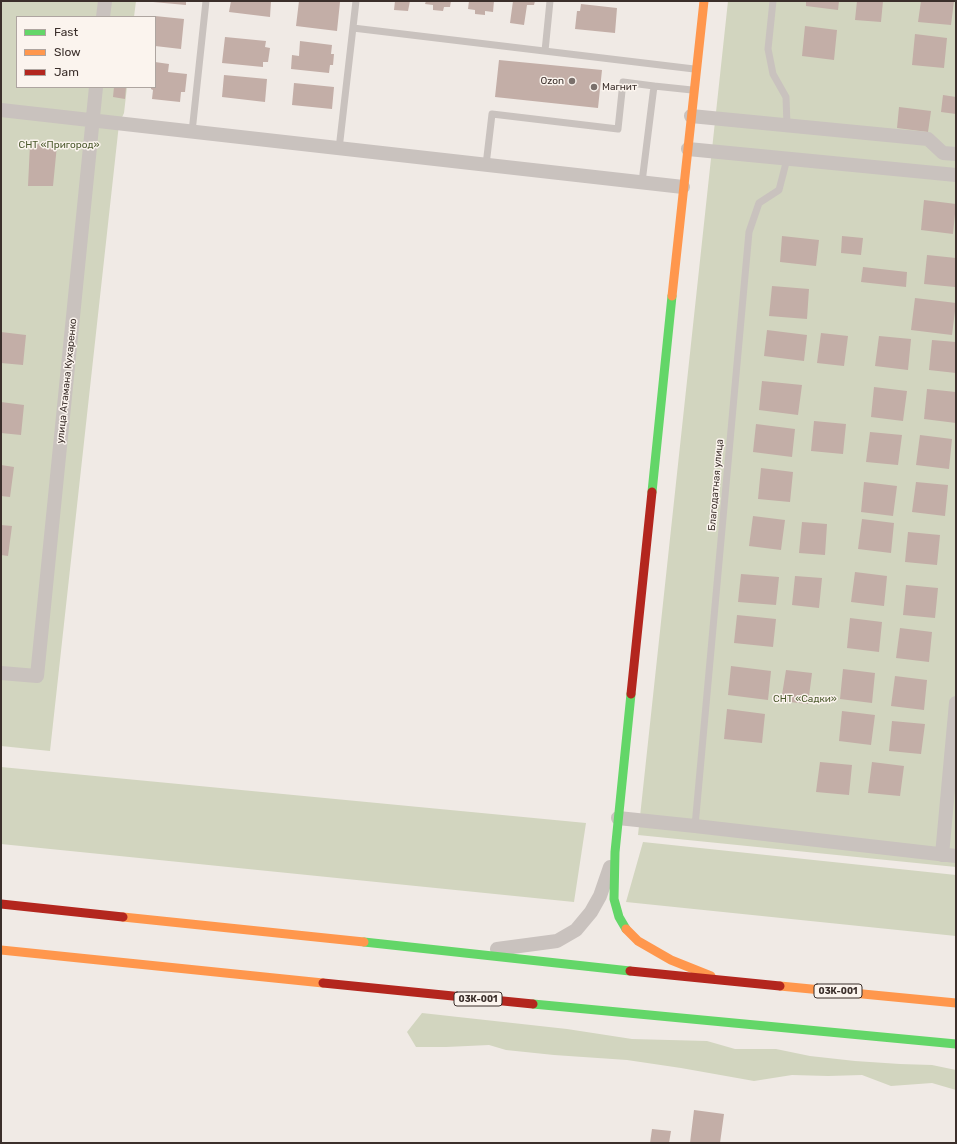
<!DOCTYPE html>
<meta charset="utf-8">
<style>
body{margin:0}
#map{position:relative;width:957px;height:1144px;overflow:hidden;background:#f0eae5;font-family:Rubik,sans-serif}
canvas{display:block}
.frame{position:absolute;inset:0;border:2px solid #3b2f2b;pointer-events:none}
.legend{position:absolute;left:16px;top:16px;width:140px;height:72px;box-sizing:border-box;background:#fbf4ee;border:1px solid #aea5a0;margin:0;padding:5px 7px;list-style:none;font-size:12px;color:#3b2f2b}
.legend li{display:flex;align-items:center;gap:8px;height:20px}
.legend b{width:20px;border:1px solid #aea5a0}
</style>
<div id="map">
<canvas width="957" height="1144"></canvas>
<div class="frame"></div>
<ul class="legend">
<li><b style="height:5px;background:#63d668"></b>Fast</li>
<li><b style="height:5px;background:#ff974d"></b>Slow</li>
<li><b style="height:5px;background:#b3261e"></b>Jam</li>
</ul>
</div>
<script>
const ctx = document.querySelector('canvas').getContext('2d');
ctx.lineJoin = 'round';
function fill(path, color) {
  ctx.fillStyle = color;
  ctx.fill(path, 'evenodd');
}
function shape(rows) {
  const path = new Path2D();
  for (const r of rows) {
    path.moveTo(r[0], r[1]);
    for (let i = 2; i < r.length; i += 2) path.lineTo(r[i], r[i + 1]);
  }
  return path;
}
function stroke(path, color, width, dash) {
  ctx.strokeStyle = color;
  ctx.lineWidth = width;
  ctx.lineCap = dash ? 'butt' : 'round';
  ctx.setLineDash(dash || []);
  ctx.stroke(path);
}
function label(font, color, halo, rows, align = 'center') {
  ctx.font = font + ' Rubik,sans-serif';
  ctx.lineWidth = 3;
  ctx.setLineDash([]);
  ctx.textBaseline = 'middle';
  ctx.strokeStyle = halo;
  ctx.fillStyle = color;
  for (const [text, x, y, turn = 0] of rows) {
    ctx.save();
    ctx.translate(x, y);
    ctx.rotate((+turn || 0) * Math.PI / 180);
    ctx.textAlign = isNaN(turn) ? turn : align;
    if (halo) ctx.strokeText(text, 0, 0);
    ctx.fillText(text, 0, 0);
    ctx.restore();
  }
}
const green = shape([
 [1,1,136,1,134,17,17,17,17,87,127,87,124,113,119,124,50,751,1,746],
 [728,1,956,1,956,867,638,835],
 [1,767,586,823,574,902,1,844],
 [643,842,956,875,956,936,626,902],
 [422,1013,567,1029,632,1039,707,1041,735,1049,776,1049,810,1056,855,1061,900,1064,932,1065,956,1070,956,1090,932,1083,891,1086,862,1075,828,1076,792,1075,754,1081,681,1068,627,1060,554,1055,506,1050,489,1045,446,1047,416,1047,407,1032]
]);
const building = shape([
 [153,1,186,1,186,5,153,2],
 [231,1,271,1,270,17,229,12],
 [299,1,340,2,337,31,296,26],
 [395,1,410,1,408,11,394,10],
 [426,1,451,1,450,7,444,7,443,11,433,10,433,5,425,4],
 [469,1,494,1,493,12,485,11,485,15,475,14,475,10,468,9],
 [513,1,535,1,534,5,527,5,524,25,510,23],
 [806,1,839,1,838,10,806,6],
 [857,1,883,1,881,22,855,20],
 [921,1,954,1,951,25,918,22],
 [581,4,617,8,615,33,575,29,577,11,580,11],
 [155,16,184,19,181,49,155,46],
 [805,26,837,30,834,60,802,56],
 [915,34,947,38,944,68,912,65],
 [225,37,266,41,265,47,270,48,268,62,263,62,263,67,222,63],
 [300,41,332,45,331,54,334,54,333,65,330,65,329,73,291,69,292,55,299,56],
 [499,60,602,70,598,108,495,97],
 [155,62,169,64,168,72,187,74,185,92,181,92,180,102,152,99,153,90,151,89,151,87,155,87],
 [224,75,267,79,265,102,222,97],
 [294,83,334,87,332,109,292,105],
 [114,87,126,87,125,99,113,97],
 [943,95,956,97,956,114,941,112],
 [899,107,931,111,928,132,897,128],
 [30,144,57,145,53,186,28,186],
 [924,200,956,204,953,234,921,230],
 [782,236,819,240,816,266,780,262],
 [842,236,863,238,861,255,841,253],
 [927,255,956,258,955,287,924,284],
 [863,267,907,272,906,287,861,282],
 [772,286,809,289,807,319,769,316],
 [915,298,956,303,952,335,911,330],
 [767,330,807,335,804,361,764,356],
 [1,332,26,335,23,365,1,363],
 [821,333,848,336,844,366,817,363],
 [879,336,911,339,908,370,875,366],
 [932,340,956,342,956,373,929,370],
 [762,381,802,385,798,415,759,410],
 [874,387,907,391,903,421,871,417],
 [927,389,956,392,956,423,924,419],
 [1,402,24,405,21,435,1,433],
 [814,421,846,424,843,454,811,451],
 [756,424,795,429,792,457,753,452],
 [870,432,902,435,898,465,866,462],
 [920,435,952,439,949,469,916,465],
 [1,465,14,467,10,497,1,496],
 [761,468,793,472,790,502,758,499],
 [864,482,897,486,893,516,861,512],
 [916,482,948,485,945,516,912,512],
 [753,516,785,520,781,550,749,546],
 [862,519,894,523,891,553,858,549],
 [802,522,827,524,825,555,799,553],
 [1,525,12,526,8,556,1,555],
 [908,532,940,535,937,565,905,562],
 [855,572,887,576,884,606,851,602],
 [741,574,779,577,776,605,738,602],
 [795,576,822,578,819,608,792,605],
 [906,585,938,588,935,618,903,615],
 [737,615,776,619,773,647,734,643],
 [850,618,882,622,879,652,847,648],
 [900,628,932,632,929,662,896,658],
 [731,666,771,671,768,700,728,695],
 [843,669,875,673,872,703,840,699],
 [786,670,812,673,808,704,781,701],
 [895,676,927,680,924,710,891,706],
 [727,709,765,714,762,743,724,739],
 [842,711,875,715,871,745,839,741],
 [892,721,925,724,921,754,889,751],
 [820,762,852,765,849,795,816,792],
 [872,762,904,766,900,796,868,793],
 [694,1110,724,1114,720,1143,690,1143],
 [652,1129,671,1131,669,1143,650,1143]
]);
const lane = shape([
 [773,1,768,49,773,74,786,97,787,125],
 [353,28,694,69],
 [545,51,550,1],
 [654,86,692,90],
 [192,132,206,1],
 [339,149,356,1],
 [486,165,492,114,618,129,623,82,654,86,642,182],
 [695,826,749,232,759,203,779,190,787,159]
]);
const street = shape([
 [103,17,105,1],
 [1,110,683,187],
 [691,116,928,139,943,153,956,154],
 [688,149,956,175],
 [1,673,37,676,96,87],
 [618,818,695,826,956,856],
 [942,855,956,703],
 [497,949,557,941,576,930,591,912,600,896,610,867]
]);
const fast = shape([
 [652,492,672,296],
 [626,929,619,917,614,899,615,852,631,694],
 [364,942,630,971],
 [533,1004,956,1044]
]);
const slow = shape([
 [672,296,704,1],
 [123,917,364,942],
 [626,929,638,941,671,960,711,976],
 [1,950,323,983],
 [780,986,956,1003]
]);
const jam = shape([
 [631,694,652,492],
 [1,904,123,917],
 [630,971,780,986],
 [323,983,533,1004]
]);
const markers = [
 [572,81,4,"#7a706c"],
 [594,87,4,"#7a706c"]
];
const shields = [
 [838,991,48],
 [478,999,48]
];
const shieldNames = [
 ["03К-001",838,991],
 ["03К-001",478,999]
];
const poiNames = [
 ["Ozon",564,81],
 ["Магнит",602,87,"left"]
];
const parkNames = [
 ["СНТ «Пригород»",59,145],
 ["СНТ «Садки»",805,699]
];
const streetNames = [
 ["улица Атамана Кухаренко",67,381,-84],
 ["Благодатная улица",716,485,-85]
];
fill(green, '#d2d5bf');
fill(building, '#c3aea7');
stroke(lane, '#c9c2be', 7);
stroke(street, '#c9c2be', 14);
stroke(fast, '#63d668', 9);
stroke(slow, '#ff974d', 9);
stroke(jam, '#b3261e', 9);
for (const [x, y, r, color] of markers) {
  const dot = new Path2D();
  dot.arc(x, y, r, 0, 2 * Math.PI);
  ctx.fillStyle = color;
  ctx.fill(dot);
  stroke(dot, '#fbf4ee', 1.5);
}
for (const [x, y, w] of shields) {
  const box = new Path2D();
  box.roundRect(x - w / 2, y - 7, w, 14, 3);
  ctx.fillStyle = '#fbf4ee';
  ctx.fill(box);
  stroke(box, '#3b2f2b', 1);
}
label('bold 9px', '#3b2f2b', null, shieldNames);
label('10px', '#3b2f2b', '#fbf4ee', poiNames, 'right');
label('10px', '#4c5a2e', '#fbf4ee', parkNames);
label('10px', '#3b2f2b', '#fbf4ee', streetNames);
</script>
